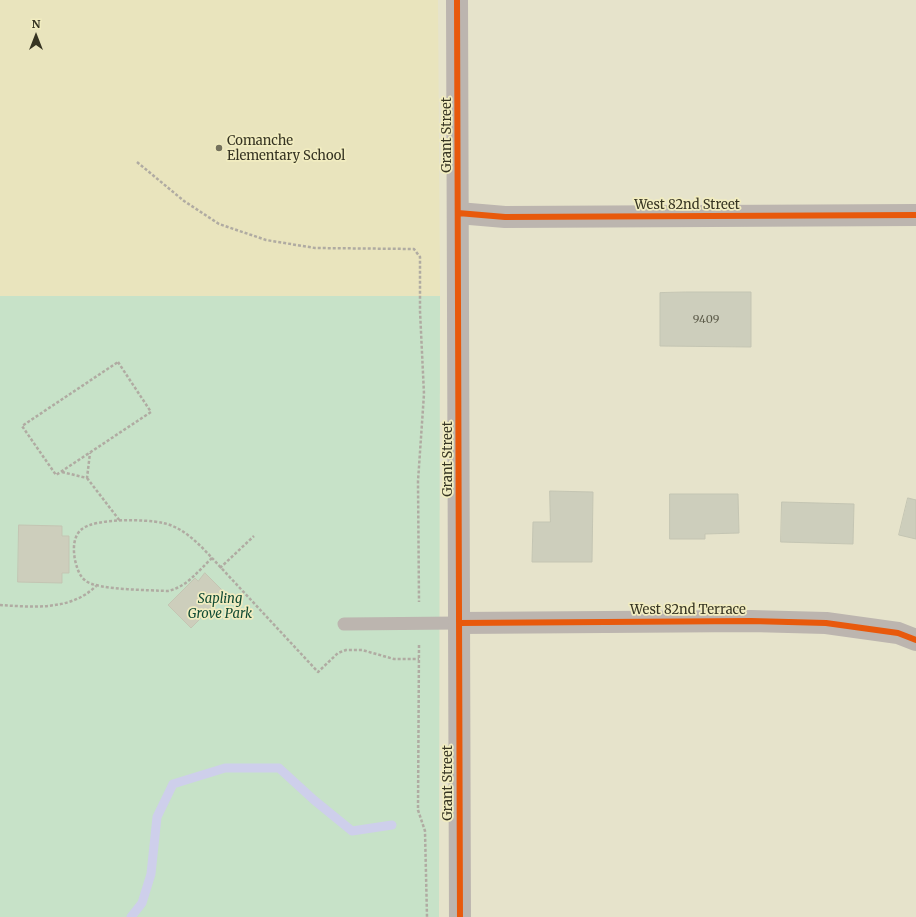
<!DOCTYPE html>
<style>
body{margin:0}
#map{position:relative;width:916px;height:917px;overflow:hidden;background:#e6e3cb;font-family:Merriweather,serif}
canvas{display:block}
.north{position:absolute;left:16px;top:16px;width:40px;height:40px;-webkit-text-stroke:3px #f1ecc0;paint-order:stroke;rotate:0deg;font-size:11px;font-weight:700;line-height:16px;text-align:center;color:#363422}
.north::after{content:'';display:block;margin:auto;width:14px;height:18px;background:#363422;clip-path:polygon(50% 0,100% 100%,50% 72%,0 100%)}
</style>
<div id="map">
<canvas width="916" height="917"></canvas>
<div class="north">N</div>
</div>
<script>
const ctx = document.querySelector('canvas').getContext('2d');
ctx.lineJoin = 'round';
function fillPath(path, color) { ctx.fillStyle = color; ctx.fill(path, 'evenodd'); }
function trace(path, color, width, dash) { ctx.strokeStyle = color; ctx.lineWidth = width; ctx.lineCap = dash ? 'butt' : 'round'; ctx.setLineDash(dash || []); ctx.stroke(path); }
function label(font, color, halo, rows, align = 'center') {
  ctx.font = font + ' Merriweather,serif'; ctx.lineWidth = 3.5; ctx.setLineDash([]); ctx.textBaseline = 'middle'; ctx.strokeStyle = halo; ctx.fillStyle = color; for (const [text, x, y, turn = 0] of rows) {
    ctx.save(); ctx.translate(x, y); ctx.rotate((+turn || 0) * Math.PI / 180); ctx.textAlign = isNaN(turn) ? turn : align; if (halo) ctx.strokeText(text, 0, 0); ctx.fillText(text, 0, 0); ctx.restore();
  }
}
const built = new Path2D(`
 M 0,0 L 438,0 L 440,296 L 0,296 Z`);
const green = new Path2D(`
 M 0,296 L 440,296 L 439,917 L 0,917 Z`);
const stream = new Path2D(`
 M 131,917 L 142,903 L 151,874 L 157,817 L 173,784 L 225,768 L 279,768 L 314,800 L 352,831 L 392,825`);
const building = new Path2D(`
 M 686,292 L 751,292 L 751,347 L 660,346 L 660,293 Z
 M 550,491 L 593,492 L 592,562 L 532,562 L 533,522 L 550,522 Z
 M 670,494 L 738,494 L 739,533 L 705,534 L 705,539 L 670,539 Z
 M 908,498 L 916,500 L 916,539 L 899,535 Z
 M 782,502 L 854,504 L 853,544 L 781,542 Z
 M 19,525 L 62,526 L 62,536 L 69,536 L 69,573 L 62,573 L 62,583 L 18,582 Z
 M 205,573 L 223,591 L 215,600 L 217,602 L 191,628 L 168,605 L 195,578 L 198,581 Z`);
const path = new Path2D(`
 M 137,162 L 184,201 L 219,224 L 266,240 L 315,248 L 414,249 L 420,257 L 420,311 L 424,394 L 418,481 L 419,602
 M 118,362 L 151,412 L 56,475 L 22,426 Z
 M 62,472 L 87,478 L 90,453
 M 87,478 L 120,521
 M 212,558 C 198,571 186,588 167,591 C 151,590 97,590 86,581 C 79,576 77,568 75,560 C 73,549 73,536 82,529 C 96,518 146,519 163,523 C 183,527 199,544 212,558 L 318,672 L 338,653 L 346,650 L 362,650 L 394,659 L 419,659
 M 220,568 L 254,536
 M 0,605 C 32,607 71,611 96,586
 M 419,645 L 418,810 L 425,831 L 427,917`);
const service = new Path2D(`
 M 344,624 L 459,623`);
const minor = new Path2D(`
 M 458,213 L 505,217 L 916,215
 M 459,623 L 751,621 L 826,623 L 898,633 L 916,640`);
const tertiary = new Path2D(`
 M 457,0 L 460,917`);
const cycleway = new Path2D(`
 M 457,0 L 460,917
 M 458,213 L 505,217 L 916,215
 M 459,623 L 751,621 L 826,623 L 898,633 L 916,640`);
const markers = [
 [219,148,4,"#74715d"]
];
const numberNames = [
 ["9409",706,320]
];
const streetNames = [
 ["Grant Street",447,135,-90],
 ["West 82nd Street",687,205],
 ["Grant Street",448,459,-90],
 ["West 82nd Terrace",688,610],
 ["Grant Street",448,783,-90]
];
const poiNames = [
 ["Comanche",227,141],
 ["Elementary School",227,156]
];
const parkNames = [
 ["Sapling",220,599],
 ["Grove Park",220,614]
];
fillPath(built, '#e9e4bd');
fillPath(green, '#c7e2c8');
trace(stream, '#cecfeb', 9);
fillPath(building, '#cdcebc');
trace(building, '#c4c5b3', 1);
trace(path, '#b0aba2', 2.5, [3, 2]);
trace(service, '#bcb5af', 13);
trace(minor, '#bcb5af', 22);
trace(tertiary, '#bcb5af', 22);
trace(cycleway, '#e8590c', 6);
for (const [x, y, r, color] of markers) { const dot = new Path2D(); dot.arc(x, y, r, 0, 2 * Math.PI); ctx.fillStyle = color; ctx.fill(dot); trace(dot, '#f1ecc0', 1.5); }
label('11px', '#5d5c4a', null, numberNames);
label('13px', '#363422', '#f1ecc0', streetNames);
label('13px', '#363422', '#f1ecc0', poiNames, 'left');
label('italic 13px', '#114b34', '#f1ecc0', parkNames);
</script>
